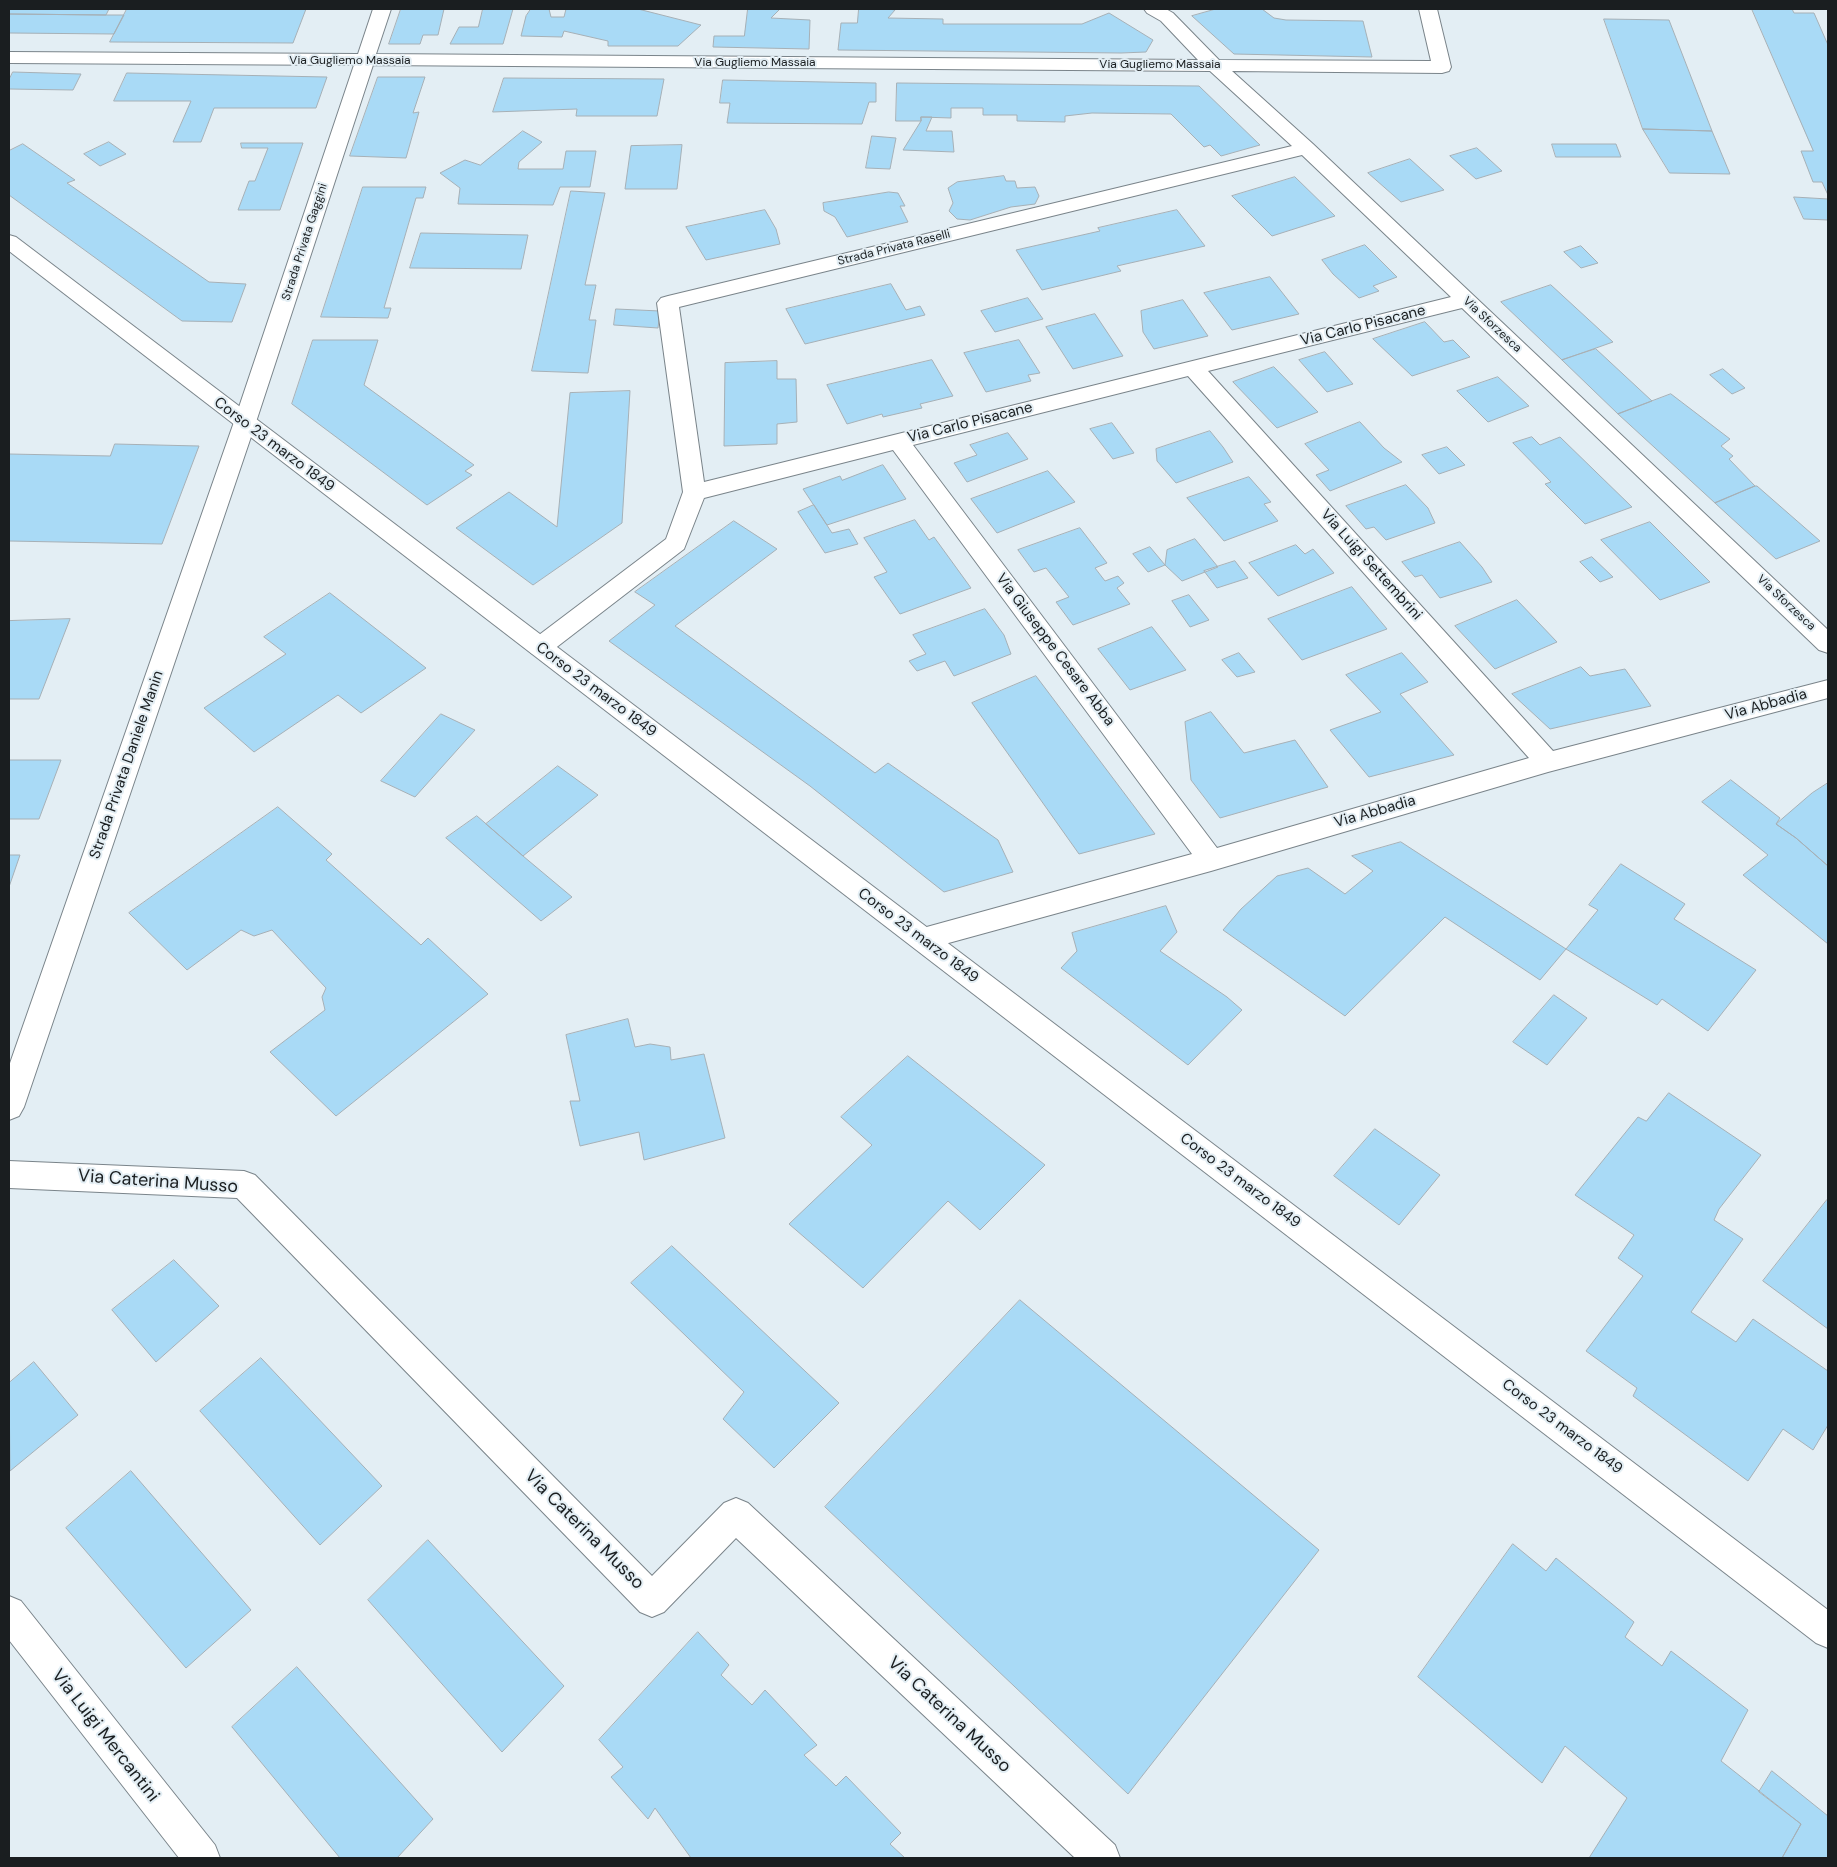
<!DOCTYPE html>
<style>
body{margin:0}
#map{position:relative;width:1837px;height:1867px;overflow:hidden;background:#e3eef4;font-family:"DM Sans",sans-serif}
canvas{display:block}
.frame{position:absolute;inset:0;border:10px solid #1a1e20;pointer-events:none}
</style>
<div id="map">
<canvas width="1837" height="1867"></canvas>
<div class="frame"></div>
</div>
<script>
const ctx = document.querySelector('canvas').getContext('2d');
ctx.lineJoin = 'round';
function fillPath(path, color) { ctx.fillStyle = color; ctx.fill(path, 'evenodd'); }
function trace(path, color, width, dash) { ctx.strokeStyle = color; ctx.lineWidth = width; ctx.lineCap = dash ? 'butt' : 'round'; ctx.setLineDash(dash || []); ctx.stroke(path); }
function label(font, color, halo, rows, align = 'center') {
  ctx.font = font + ' "DM Sans",sans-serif'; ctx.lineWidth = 4; ctx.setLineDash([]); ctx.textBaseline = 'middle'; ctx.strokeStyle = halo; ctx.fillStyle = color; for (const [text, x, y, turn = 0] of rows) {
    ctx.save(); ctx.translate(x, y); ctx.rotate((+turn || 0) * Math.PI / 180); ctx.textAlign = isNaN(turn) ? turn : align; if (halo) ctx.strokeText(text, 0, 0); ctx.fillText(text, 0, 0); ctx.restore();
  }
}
const building = new Path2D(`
 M 9,9 L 109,9 L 106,15 L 9,14 Z
 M 127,9 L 306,9 L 293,43 L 110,42 Z
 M 401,9 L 444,9 L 438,35 L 423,35 L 420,44 L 389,44 Z
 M 483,9 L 513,9 L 503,44 L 450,44 L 459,27 L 478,27 Z
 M 531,9 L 549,9 L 551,17 L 564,17 L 566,9 L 638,9 L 701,25 L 678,46 L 608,46 L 608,41 L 564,31 L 562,37 L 521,36 L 526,16 Z
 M 748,9 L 780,9 L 771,18 L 810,20 L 809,49 L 713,47 L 714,36 L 744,36 Z
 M 859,9 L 889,9 L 895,10 L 888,18 L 943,19 L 943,24 L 1082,24 L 1109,13 L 1153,40 L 1146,52 L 1121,53 L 838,50 L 841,23 L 857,23 Z
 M 1216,9 L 1262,9 L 1274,18 L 1286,20 L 1363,21 L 1372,57 L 1234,54 L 1192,16 Z
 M 1752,9 L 1792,9 L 1794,13 L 1814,13 L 1828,45 L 1828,195 L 1822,182 L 1813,182 L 1801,151 L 1813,151 Z
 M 9,14 L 106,15 L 124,15 L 114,34 L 9,33 Z
 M 1604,19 L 1669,20 L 1712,131 L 1643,129 Z
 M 13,72 L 81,74 L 73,90 L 9,89 L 9,80 Z
 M 127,73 L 327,77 L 316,108 L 214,108 L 201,142 L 173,142 L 191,101 L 114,101 Z
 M 378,77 L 425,77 L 413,113 L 419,112 L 406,158 L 350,156 Z
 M 504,78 L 664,79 L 657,116 L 576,116 L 577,109 L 493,112 Z
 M 723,80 L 876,83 L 876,102 L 869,102 L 862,124 L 727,123 L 730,103 L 720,103 Z
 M 897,83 L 1199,86 L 1260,145 L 1221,156 L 1210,145 L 1204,147 L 1171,114 L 1092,113 L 1065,116 L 1065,122 L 1017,121 L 1017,115 L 983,115 L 983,108 L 951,108 L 951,118 L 921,117 L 921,121 L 896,121 Z
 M 921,117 L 932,117 L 926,131 L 952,131 L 954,152 L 903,150 L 921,121 Z
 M 1643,129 L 1712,131 L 1730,174 L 1670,173 Z
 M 523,131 L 542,142 L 519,162 L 518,169 L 563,169 L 566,151 L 596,151 L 590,187 L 560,187 L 553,205 L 458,204 L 460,188 L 440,173 L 465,160 L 480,165 Z
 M 872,136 L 896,138 L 890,169 L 866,168 Z
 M 109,142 L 126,154 L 100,166 L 84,154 Z
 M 241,143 L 303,143 L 280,210 L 238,210 L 249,181 L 255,181 L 268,148 L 242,148 Z
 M 23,144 L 75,180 L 67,183 L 209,282 L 246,284 L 232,322 L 182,321 L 9,195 L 9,151 Z
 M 1552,144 L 1616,144 L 1621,157 L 1556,157 Z
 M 682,145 L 677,189 L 625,189 L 631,146 Z
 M 1477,148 L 1502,171 L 1476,179 L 1450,156 Z
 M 1410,159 L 1444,190 L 1401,202 L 1368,173 Z
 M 1004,176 L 1006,181 L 1015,181 L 1017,188 L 1035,187 L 1039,196 L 1035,204 L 1011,207 L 970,220 L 957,219 L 949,211 L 953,203 L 948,188 L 957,182 Z
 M 1295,177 L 1335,216 L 1272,236 L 1232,196 Z
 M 363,187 L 426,187 L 423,198 L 416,198 L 384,308 L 391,308 L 388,318 L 321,317 Z
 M 571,191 L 605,193 L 585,285 L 596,285 L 589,320 L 596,320 L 588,373 L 532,371 Z
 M 889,192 L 898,193 L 905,206 L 900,206 L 908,222 L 847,237 L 835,217 L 824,211 L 823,203 Z
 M 1794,197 L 1828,199 L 1828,220 L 1804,219 Z
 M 765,210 L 776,229 L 780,244 L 706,260 L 686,227 Z
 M 1177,210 L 1205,246 L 1117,266 L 1121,271 L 1042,290 L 1016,250 L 1100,231 L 1098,228 Z
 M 421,233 L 528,235 L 521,269 L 410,268 Z
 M 1365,245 L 1397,277 L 1373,286 L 1379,291 L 1359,298 L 1333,274 L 1322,260 Z
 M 1581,246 L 1598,263 L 1581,268 L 1564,252 Z
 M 1270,277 L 1299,314 L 1232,330 L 1204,293 Z
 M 891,284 L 906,310 L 920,306 L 925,315 L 805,344 L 786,309 Z
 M 1551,285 L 1613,342 L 1562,360 L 1501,302 Z
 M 1028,298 L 1043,319 L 995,332 L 981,311 Z
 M 1183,300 L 1208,336 L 1154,349 L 1143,332 L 1141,311 Z
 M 616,309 L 660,311 L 658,328 L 614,325 Z
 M 1095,314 L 1123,356 L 1073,369 L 1046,327 Z
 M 1425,322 L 1444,342 L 1453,340 L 1470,357 L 1412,376 L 1373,339 Z
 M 313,340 L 378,340 L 364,385 L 474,465 L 465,471 L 472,475 L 427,505 L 292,404 Z
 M 1019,340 L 1040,373 L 1028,375 L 1031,381 L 986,392 L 964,353 Z
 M 1596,349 L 1652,401 L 1618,414 L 1562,360 Z
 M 1325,352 L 1353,384 L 1327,392 L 1299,360 Z
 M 932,360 L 953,396 L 920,404 L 922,408 L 883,417 L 882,414 L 847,424 L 827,385 Z
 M 777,361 L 777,379 L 796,379 L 797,422 L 777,424 L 777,444 L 724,446 L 725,363 Z
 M 1274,367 L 1318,412 L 1277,428 L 1233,382 Z
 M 1723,369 L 1745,388 L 1732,394 L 1710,375 Z
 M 1498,377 L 1529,406 L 1488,422 L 1457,391 Z
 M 630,391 L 622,523 L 533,585 L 456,528 L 509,492 L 557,527 L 570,393 Z
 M 1671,394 L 1730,439 L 1721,446 L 1733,456 L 1729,459 L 1755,486 L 1715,503 L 1618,414 Z
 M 1360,422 L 1384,448 L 1402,462 L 1330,491 L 1316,475 L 1329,470 L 1305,444 Z
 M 1112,423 L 1134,453 L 1113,459 L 1090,429 Z
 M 1210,431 L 1223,447 L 1233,462 L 1176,483 L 1157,461 L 1156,449 Z
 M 1008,433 L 1028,459 L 967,482 L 954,463 L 977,455 L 970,445 Z
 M 1532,437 L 1540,445 L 1560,437 L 1632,507 L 1585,524 L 1545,484 L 1551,482 L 1513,443 Z
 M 115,444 L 199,446 L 162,544 L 9,541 L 9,454 L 110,456 Z
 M 1447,447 L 1465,465 L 1439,474 L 1422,455 Z
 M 883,465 L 906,499 L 827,525 L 803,489 L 840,476 L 842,480 Z
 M 1048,471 L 1075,502 L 997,533 L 971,499 Z
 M 1249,477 L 1271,502 L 1264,504 L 1278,521 L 1224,541 L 1187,498 Z
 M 1406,485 L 1428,508 L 1435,523 L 1386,540 L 1374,527 L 1366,529 L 1346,506 Z
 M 1755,486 L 1757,486 L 1820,541 L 1776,559 L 1715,503 Z
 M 814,505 L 832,533 L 849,529 L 858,544 L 825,553 L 798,512 Z
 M 915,520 L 929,540 L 934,537 L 971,588 L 900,614 L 874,577 L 887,572 L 864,538 Z
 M 734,521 L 777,549 L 675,626 L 875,773 L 888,763 L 998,840 L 1013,872 L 944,892 L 810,786 L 609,641 L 655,605 L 635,592 Z
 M 1650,522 L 1710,582 L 1660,600 L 1601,540 Z
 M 1080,528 L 1107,563 L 1095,568 L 1105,581 L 1118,576 L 1124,583 L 1117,588 L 1130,604 L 1073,625 L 1056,602 L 1069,597 L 1046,568 L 1034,572 L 1018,550 Z
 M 1195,539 L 1218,567 L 1182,581 L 1165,565 L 1167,550 Z
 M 1460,542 L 1482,567 L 1492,582 L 1440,598 L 1422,575 L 1415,577 L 1402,562 Z
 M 1296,545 L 1305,554 L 1313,549 L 1334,573 L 1278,596 L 1249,563 Z
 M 1150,547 L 1165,565 L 1148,572 L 1133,554 Z
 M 1592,557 L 1613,577 L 1600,582 L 1580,562 Z
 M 1235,561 L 1248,578 L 1217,588 L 1204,571 Z
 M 1352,587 L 1387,629 L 1302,660 L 1268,619 Z
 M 330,593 L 426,668 L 361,713 L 338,695 L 254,752 L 204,708 L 286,654 L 264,637 Z
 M 1189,595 L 1209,620 L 1190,627 L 1172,601 Z
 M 1517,600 L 1557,642 L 1495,669 L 1455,626 Z
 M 985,609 L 1004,635 L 1011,654 L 954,676 L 945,661 L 917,671 L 909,661 L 926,654 L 913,635 Z
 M 70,619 L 39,699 L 9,699 L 9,621 Z
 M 1152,627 L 1186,670 L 1130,690 L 1098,649 Z
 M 1239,653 L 1255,672 L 1237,677 L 1222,660 Z
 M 1402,653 L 1428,682 L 1400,694 L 1454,755 L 1369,777 L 1330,730 L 1381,712 L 1346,675 Z
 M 1581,667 L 1590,676 L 1625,669 L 1651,706 L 1550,729 L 1512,694 Z
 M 1036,676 L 1155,834 L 1079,854 L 972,703 Z
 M 1211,712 L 1244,753 L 1295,740 L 1328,787 L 1220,818 L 1191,780 L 1185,722 Z
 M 441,714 L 475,730 L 415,797 L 381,781 Z
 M 9,760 L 61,760 L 39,819 L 9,819 Z
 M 558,766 L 598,795 L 523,856 L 486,824 Z
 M 1731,780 L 1780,818 L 1776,824 L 1796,838 L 1828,866 L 1828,944 L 1743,875 L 1768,855 L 1702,802 Z
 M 1828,783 L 1828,866 L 1796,838 L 1776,824 L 1812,793 Z
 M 278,807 L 332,854 L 326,860 L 421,945 L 428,938 L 488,994 L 336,1116 L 270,1052 L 325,1010 L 322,997 L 326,988 L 272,930 L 254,936 L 241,930 L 187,970 L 129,913 Z
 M 477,816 L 523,856 L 572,897 L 541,921 L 446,838 Z
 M 1401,842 L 1566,949 L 1540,980 L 1445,917 L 1345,1016 L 1223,930 L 1241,909 L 1277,876 L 1308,868 L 1345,894 L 1373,871 L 1352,856 Z
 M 9,855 L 20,855 L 9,887 Z
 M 1621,864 L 1685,904 L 1674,919 L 1756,970 L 1708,1031 L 1662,999 L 1657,1005 L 1566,949 L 1598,910 L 1589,905 Z
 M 1166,906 L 1177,932 L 1160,951 L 1227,997 L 1242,1010 L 1188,1065 L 1061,968 L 1077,951 L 1072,933 Z
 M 1554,995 L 1587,1018 L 1547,1065 L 1513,1042 Z
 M 628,1019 L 635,1047 L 650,1044 L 670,1047 L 671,1060 L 704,1054 L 725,1138 L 644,1160 L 639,1132 L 580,1146 L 570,1101 L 580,1101 L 566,1035 Z
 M 908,1056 L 1045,1165 L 980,1230 L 948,1201 L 863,1288 L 789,1224 L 872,1145 L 841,1117 Z
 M 1669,1093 L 1761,1155 L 1719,1209 L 1714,1220 L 1743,1239 L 1691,1312 L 1736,1342 L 1753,1319 L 1828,1371 L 1828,1425 L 1813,1450 L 1783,1429 L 1748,1481 L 1633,1396 L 1637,1388 L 1586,1351 L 1643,1276 L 1618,1258 L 1634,1235 L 1575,1195 L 1638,1117 L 1646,1121 Z
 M 1375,1129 L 1440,1175 L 1399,1225 L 1334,1176 Z
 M 1827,1200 L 1828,1201 L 1828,1329 L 1763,1281 Z
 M 672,1246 L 839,1403 L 774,1468 L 723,1419 L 744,1392 L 631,1283 Z
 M 174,1260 L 219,1306 L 156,1362 L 112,1310 Z
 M 1020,1300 L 1319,1550 L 1128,1794 L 825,1507 Z
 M 261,1358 L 382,1486 L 320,1545 L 200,1411 Z
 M 34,1362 L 78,1415 L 10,1471 L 9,1383 Z
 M 131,1471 L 251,1610 L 186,1668 L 66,1528 Z
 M 428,1540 L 564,1686 L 502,1752 L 368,1600 Z
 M 1513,1544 L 1546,1571 L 1556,1558 L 1634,1622 L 1625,1637 L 1662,1666 L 1671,1651 L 1748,1710 L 1721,1761 L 1801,1824 L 1782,1858 L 1589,1858 L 1627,1798 L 1565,1746 L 1542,1783 L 1418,1677 Z
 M 698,1632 L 729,1665 L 721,1675 L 752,1705 L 765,1690 L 817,1745 L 804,1755 L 836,1786 L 846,1776 L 901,1833 L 890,1844 L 905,1858 L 691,1858 L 655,1808 L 648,1819 L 611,1777 L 623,1767 L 599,1740 Z
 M 297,1667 L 433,1819 L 397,1858 L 340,1858 L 232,1727 Z
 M 1772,1771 L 1828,1816 L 1828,1858 L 1782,1858 L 1801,1824 L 1759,1792 Z`);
const minor = new Path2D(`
 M 373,9 L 391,9 L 376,54 L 1198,60 L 1161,21 L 1147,13 L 1144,9 L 1166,9 L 1173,13 L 1219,60 L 1431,61 L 1419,9 L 1437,9 L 1451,67 L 1449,71 L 1442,73 L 1232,71 L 1313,144 L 1828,630 L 1828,653 L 1819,650 L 1462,308 L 1208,371 L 1553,751 L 1828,680 L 1828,698 L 1548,772 L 1211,871 L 923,950 L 913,947 L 909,939 L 913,931 L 923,928 L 1192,854 L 893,450 L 704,498 L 684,549 L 549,653 L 540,656 L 531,653 L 528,647 L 531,641 L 666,539 L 683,492 L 657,303 L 661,298 L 668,296 L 1292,146 L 1210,71 L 373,65 L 256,422 L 24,1107 L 19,1116 L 9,1120 L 9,1066 L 234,422 L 354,65 L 9,63 L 9,52 L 358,54 ZM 1302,155 L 1451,297 L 704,482 L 679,307 ZM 1188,376 L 1529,758 L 1217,848 L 913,445 Z
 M 9,1161 L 244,1171 L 255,1175 L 652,1576 L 724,1503 L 736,1498 L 748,1503 L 1115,1845 L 1120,1858 L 1075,1858 L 736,1538 L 664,1612 L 652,1617 L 640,1612 L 237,1198 L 9,1188 Z
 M 9,1596 L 21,1601 L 215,1845 L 220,1858 L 179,1858 L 9,1640 Z`);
const secondary = new Path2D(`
 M 9,235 L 16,237 L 1828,1610 L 1828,1648 L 1816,1643 L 9,251 Z`);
const farStreetnames = [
 ["Via Gugliemo Massaia",350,61],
 ["Via Gugliemo Massaia",755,63],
 ["Via Gugliemo Massaia",1160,65],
 ["Strada Privata Gaggini",305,242,-72],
 ["Strada Privata Raselli",894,248,-14],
 ["Via Sforzesca",1492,325,43],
 ["Via Sforzesca",1786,603,43]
];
const streetNames = [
 ["Via Carlo Pisacane",1363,326,-14],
 ["Via Carlo Pisacane",970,423,-14],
 ["Corso 23 marzo 1849",274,445,37],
 ["Via Luigi Settembrini",1371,565,48],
 ["Via Giuseppe Cesare Abba",1055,650,53],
 ["Corso 23 marzo 1849",596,690,37],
 ["Via Abbadia",1766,705,-15],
 ["Strada Privata Daniele Manin",127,765,-71],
 ["Via Abbadia",1375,812,-16],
 ["Corso 23 marzo 1849",918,936,37],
 ["Corso 23 marzo 1849",1240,1181,37],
 ["Corso 23 marzo 1849",1562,1427,37]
];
const nearStreetnames = [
 ["Via Caterina Musso",158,1182,4],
 ["Via Caterina Musso",584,1530,45],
 ["Via Caterina Musso",949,1715,43],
 ["Via Luigi Mercantini",105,1736,52]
];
fillPath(building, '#a9daf6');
trace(building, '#a6b0b6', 1);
trace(minor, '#7a848a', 2);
trace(secondary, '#7a848a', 2);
fillPath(minor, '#fff');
fillPath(secondary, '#fff');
label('12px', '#1a1e20', '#e3eef4', farStreetnames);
label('15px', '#1a1e20', '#e3eef4', streetNames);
label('18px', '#1a1e20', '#e3eef4', nearStreetnames);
</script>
